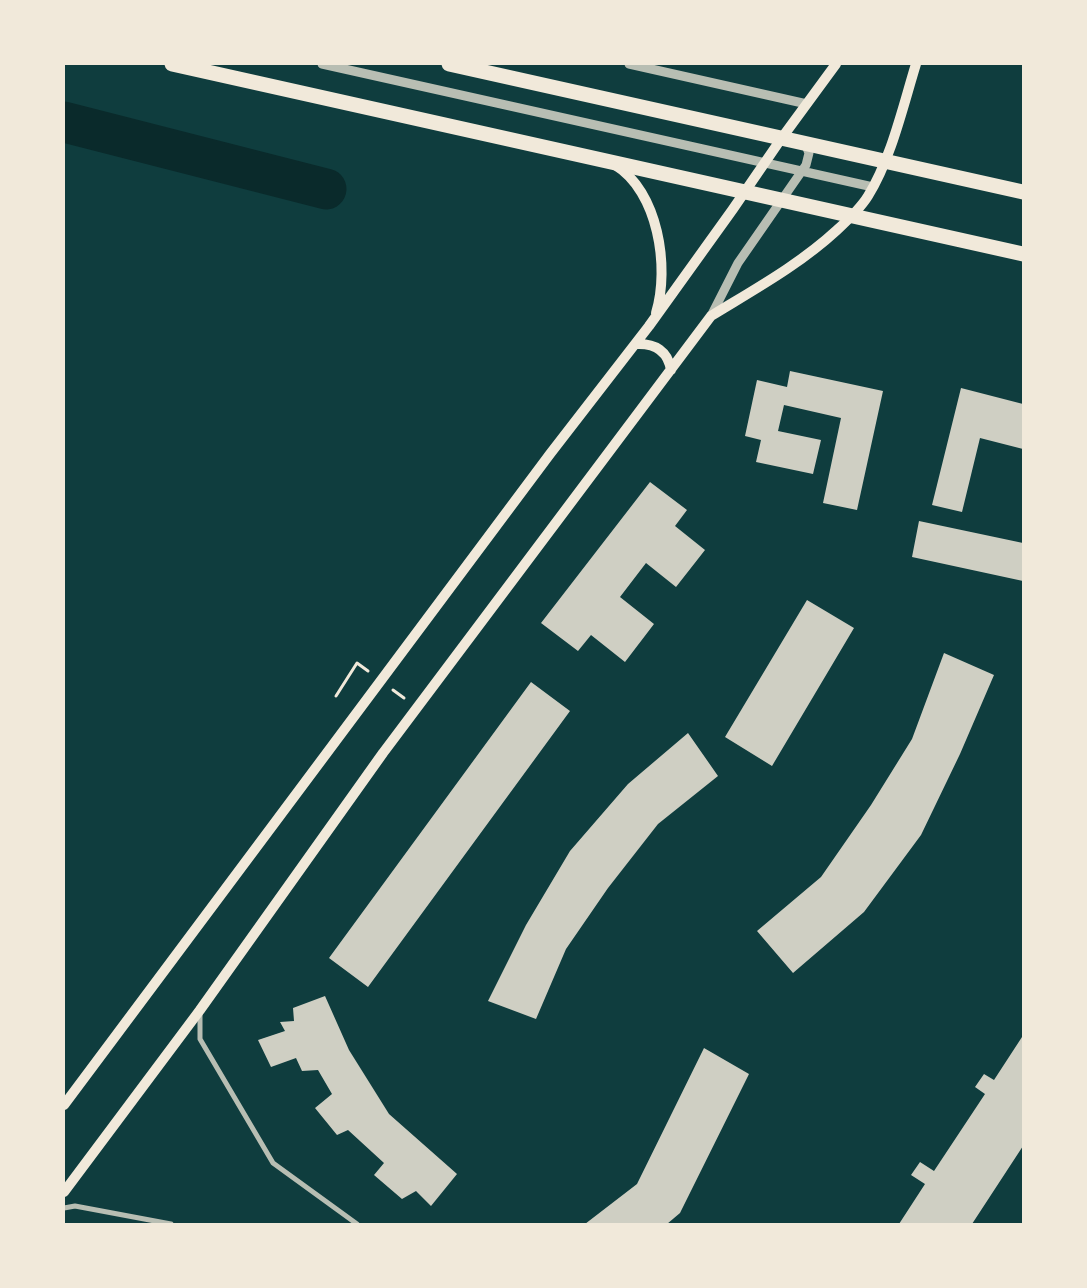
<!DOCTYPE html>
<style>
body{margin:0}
#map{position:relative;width:1087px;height:1288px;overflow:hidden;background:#0f3d3e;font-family:Georgia,serif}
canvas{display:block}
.frame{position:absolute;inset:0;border:65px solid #f1e9da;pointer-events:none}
</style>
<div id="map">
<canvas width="1087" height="1288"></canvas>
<div class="frame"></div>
</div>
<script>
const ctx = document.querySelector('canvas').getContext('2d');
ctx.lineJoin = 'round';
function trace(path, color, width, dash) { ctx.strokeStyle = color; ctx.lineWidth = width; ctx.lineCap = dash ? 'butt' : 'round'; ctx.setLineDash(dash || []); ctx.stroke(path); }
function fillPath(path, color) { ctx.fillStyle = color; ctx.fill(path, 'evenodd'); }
const river = new Path2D(`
 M 64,122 L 326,189`);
const building = new Path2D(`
 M 790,371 L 883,391 L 857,510 L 823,503 L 841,418 L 784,405 L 778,431 L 821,440 L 813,474 L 756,462 L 761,440 L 745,436 L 757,380 L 787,387 Z
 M 961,388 L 1023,404 L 1023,449 L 980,438 L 962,512 L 932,505 Z
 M 650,482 L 687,510 L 675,526 L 705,550 L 676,587 L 646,563 L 620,597 L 654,624 L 625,662 L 591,635 L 578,651 L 541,623 Z
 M 919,521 L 1023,543 L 1023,581 L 912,557 Z
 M 807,600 L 854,628 L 772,766 L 725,737 Z
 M 944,653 L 994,675 L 960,754 L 921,835 L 864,912 L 793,973 L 757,931 L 821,877 L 871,805 L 912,739 Z
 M 531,682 L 570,711 L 368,987 L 329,958 Z
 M 688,733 L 718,776 L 658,824 L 608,888 L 566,949 L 536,1019 L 488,1001 L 526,925 L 570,851 L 628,784 Z
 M 325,996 L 349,1050 L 389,1114 L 457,1174 L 431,1206 L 416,1191 L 402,1199 L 374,1175 L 384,1163 L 348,1130 L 337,1135 L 315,1108 L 332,1094 L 318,1070 L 302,1071 L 296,1058 L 271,1067 L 258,1040 L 285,1031 L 280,1022 L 294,1021 L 293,1008 Z
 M 1022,1037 L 1023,1146 L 972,1224 L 899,1224 L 925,1184 L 911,1175 L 920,1162 L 934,1171 L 985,1094 L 975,1087 L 984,1074 L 994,1080 Z
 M 704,1048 L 749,1074 L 680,1213 L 667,1224 L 585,1224 L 637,1184 Z`);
const path = new Path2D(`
 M 393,690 L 404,698
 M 336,696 L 357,663 L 368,671`);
const minor = new Path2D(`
 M 200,1012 L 200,1039 L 273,1163 L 357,1224
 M 64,1208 L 75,1206 L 171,1224`);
const tertiary = new Path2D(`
 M 322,64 L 873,187
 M 629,64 L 807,104
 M 711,316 L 738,263 L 806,165 L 809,153 L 805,143`);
const secondary = new Path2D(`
 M 615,165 C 658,191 670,267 656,313
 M 636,344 C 655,343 668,351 671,370
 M 64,1105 L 550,454 L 649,326 L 733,209 L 781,139 L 836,64
 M 64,1192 L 200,1010 L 383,753 L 711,316 C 755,289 799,265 837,230 C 848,220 860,209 868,196 C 891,159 903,106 916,64`);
const motorway = new Path2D(`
 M 172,64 L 1023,254
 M 449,64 L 1023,192`);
trace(river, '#0a2a2b', 41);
fillPath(building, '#cfcfc3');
trace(path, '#f1e9da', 3);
trace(minor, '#b8beb3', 5);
trace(tertiary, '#b8beb3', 9);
trace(secondary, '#f1e9da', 10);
trace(motorway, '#f1e9da', 15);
</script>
